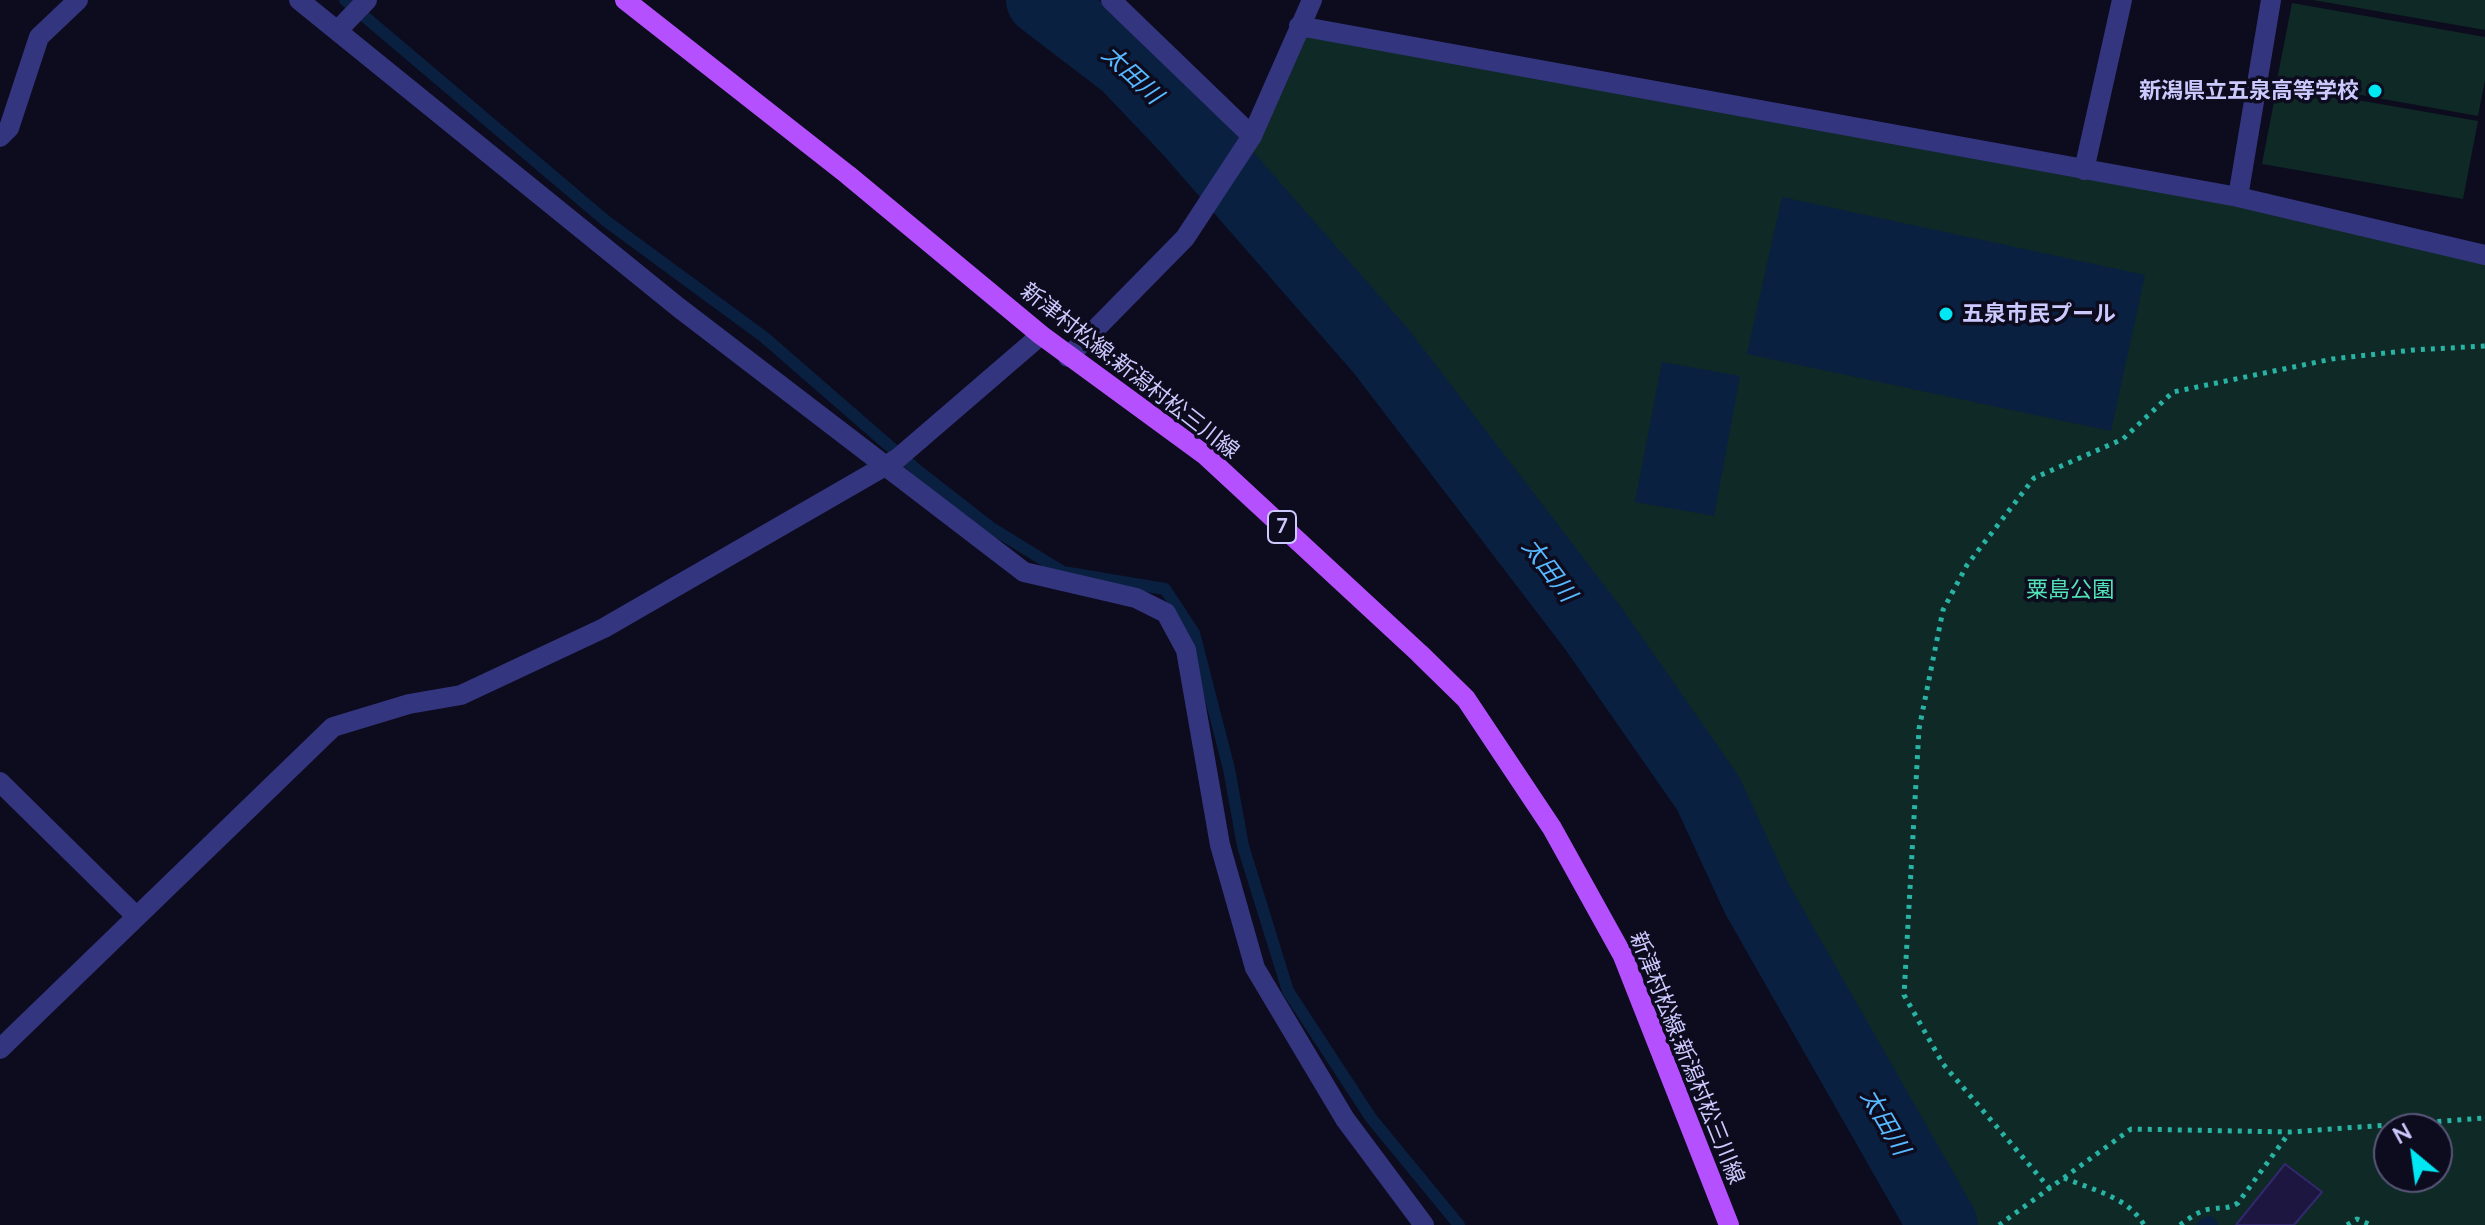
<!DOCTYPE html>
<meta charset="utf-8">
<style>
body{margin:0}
#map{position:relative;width:2485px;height:1225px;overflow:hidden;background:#0d0b1e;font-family:Lato,sans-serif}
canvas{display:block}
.north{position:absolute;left:2373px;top:1113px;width:80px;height:80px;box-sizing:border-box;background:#0d0b1e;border:2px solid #595778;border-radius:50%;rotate:331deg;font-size:22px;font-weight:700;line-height:32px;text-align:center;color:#ccc9ff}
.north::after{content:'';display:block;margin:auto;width:28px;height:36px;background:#00e7f4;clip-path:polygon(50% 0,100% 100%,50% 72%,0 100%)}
</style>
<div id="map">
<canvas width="2485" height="1225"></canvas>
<div class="north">N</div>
</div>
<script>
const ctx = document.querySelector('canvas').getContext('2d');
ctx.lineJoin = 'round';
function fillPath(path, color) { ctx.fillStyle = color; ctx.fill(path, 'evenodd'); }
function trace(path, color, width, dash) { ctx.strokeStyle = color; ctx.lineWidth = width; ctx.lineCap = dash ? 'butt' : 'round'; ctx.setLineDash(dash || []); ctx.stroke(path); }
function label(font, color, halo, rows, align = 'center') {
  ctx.font = font + ' Lato,"Noto Sans JP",sans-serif'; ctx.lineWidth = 7; ctx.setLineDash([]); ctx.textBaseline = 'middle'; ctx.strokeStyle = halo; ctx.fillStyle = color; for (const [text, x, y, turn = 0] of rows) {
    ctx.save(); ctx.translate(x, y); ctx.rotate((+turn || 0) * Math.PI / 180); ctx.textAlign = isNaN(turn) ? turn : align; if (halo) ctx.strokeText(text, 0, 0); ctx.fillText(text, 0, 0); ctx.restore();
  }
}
const green = new Path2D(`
 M 2313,0 L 2485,0 L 2485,30 Z
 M 2292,3 L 2485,37 L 2485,80 L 2478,116 L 2277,80 Z
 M 1299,26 L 1584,77 L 2485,255 L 2485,1225 L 1943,1225 L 1757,899 L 1708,793 L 1593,627 L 1381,351 L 1291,249 L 1231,167 ZM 2389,1129 L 2437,1129 L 2437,1177 L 2389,1177 Z
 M 2277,86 L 2478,121 L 2463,199 L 2262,164 Z`);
const water = new Path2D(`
 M 1782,197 L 2145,275 L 2111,431 L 1747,354 Z
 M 1662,362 L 1740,376 L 1714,516 L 1635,502 Z`);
const stream = new Path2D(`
 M 345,0 L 606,221 L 764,337 L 917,470 L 990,527 L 1063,572 L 1165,589 L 1194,633 L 1229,769 L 1243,846 L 1288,991 L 1371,1118 L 1459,1225
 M 2203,1225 L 2209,1222 L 2212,1225`);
const river = new Path2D(`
 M 1041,0 L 1126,65 L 1187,129 L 1381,351 L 1593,628 L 1708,793 L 1757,899 L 1943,1225`);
const building = new Path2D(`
 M 2285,1164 L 2322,1192 L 2294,1225 L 2236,1225 Z`);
const path = new Path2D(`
 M 2064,1178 C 2093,1190 2128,1197 2144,1225
 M 2050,1189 L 1943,1064 L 1904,995 L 1919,729 L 1943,610 L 1967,565 L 2034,478 L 2123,439 L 2173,392 L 2332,359 L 2413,350 L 2485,346
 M 1999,1225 L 2131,1129 L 2290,1132 L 2485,1118
 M 2180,1225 C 2190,1218 2199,1210 2211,1209 C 2223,1207 2228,1209 2238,1203 L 2289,1133
 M 2347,1225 L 2357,1219 L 2371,1225`);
const minor = new Path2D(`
 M 299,0 L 678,307 L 1024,572 L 1136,598 L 1166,613 L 1186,650 L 1220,845 L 1255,968 L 1345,1119 L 1424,1225
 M 1111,0 L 1252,136
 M 1299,26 L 2238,197 L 2485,255
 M 338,30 L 367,0
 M 0,137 L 9,128 L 39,37 L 78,0
 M 2084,170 L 2122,0
 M 2238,197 L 2271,0
 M 1068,357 L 1185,238 L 1252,136 L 1312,0
 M 0,782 L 136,916
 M 0,1049 L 333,727 L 409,704 L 461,695 L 604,628 L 897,459 L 1041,335`);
const major = new Path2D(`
 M 625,0 L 848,175 L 1041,335 L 1205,455 L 1419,653 L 1466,699 L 1552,828 L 1623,956 L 1729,1225`);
const markers = [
 [2375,91,8,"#00e7f4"],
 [1946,314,8,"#00e7f4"]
];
const shields = [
 [1282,527,28]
];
const shieldNames = [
 ["7",1282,527]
];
const poiNames = [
 ["新潟県立五泉高等学校",2359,91],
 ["五泉市民プール",1962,314,"left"]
];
const streetNames = [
 ["新津村松線;新潟村松三川線",1130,371,38],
 ["新津村松線;新潟村松三川線",1687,1058,68]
];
const parkNames = [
 ["粟島公園",2070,590]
];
const waterNames = [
 ["太田川",1132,75,43],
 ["太田川",1549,570,53],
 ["太田川",1885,1122,60]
];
fillPath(green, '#0e2926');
fillPath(water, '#092040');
trace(stream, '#092040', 12);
trace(river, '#092040', 70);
fillPath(building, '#1d1640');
trace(building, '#32286d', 2);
trace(path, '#28b3a4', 5, [4, 6]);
trace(minor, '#34357f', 20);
trace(major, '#b550ff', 20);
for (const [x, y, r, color] of markers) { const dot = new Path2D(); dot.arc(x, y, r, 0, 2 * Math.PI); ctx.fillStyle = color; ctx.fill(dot); trace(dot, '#0d0b1e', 3); }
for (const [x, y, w] of shields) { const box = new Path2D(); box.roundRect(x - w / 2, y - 16, w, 32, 6); ctx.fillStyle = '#0d0b1e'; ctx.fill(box); trace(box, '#ccc9ff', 2); }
label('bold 20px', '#ccc9ff', null, shieldNames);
label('bold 22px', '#ccc9ff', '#0d0b1e', poiNames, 'right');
label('22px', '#ccc9ff', '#0d0b1e', streetNames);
label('22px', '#51e3b7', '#0d0b1e', parkNames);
label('italic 24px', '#57b9ff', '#0d0b1e', waterNames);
</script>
